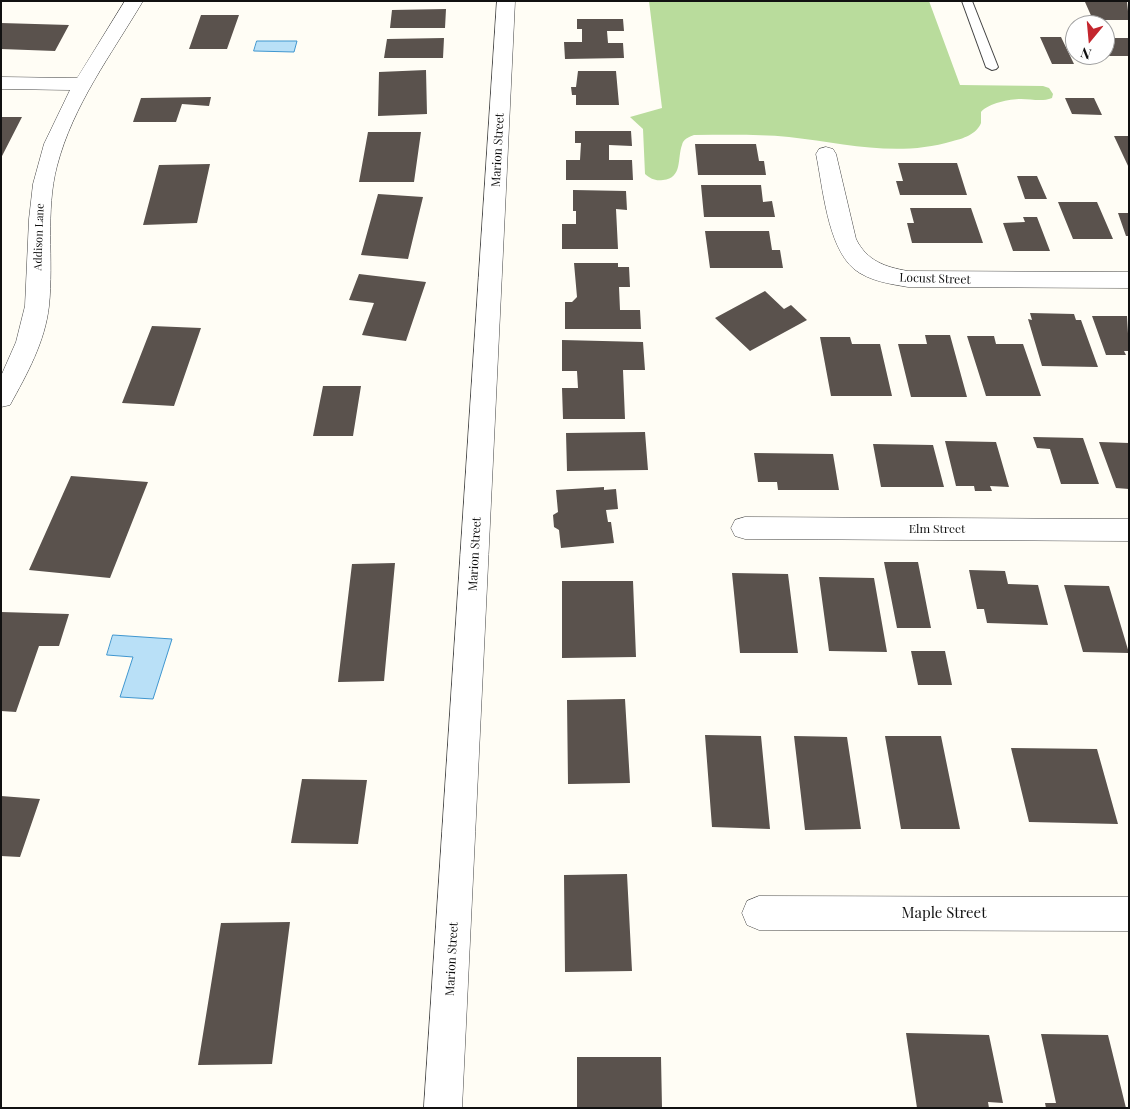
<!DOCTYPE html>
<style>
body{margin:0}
#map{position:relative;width:1130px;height:1109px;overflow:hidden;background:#fffdf5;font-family:"Playfair Display",serif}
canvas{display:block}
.frame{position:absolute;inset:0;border:2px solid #111;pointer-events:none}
.north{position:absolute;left:1065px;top:15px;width:50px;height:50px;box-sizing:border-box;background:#fff;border:1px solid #a0a0a0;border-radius:50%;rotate:197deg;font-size:14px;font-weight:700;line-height:20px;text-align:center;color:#111}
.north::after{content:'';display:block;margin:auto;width:18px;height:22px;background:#c4262e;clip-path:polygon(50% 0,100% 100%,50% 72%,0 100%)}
</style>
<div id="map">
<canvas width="1130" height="1109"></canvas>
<div class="frame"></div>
<div class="north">N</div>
</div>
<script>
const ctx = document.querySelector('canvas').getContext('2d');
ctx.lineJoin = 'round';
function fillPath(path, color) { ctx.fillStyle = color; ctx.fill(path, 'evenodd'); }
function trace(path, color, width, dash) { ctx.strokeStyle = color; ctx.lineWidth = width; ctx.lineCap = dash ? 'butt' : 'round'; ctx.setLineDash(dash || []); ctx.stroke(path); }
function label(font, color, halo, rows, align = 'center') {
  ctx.font = font + ' "Playfair Display",serif'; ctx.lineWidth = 5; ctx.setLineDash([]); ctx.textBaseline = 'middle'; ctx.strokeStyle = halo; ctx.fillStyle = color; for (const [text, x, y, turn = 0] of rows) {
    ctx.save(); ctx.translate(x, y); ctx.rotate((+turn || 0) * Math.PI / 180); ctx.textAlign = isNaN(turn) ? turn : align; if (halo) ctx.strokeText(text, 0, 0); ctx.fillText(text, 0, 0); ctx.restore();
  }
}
const forest = new Path2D(`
 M 649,1 L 929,1 L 960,85 L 1043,86 L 1049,88 L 1053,94 L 1052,98 C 1042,102 1032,99 1021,99 C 1009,99 989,103 981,112 C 981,115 981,120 981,123 C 977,134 962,139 953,141 C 896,158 845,143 789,137 C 758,134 725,135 694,135 C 689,137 683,139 682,145 C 677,158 683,178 663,180 C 655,181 651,179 645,174 L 643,129 L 630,117 L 662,108 Z`);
const water = new Path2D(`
 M 257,41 L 297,41 L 294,52 L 254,51 Z
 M 113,635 L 172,639 L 153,699 L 120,697 L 133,657 L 107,655 Z`);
const building = new Path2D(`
 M 1085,2 L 1127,2 L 1129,20 L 1093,20 Z
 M 446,9 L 445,28 L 390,28 L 392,10 Z
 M 201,15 L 239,15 L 227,49 L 189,49 Z
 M 577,19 L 623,19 L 624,31 L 607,31 L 608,43 L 623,43 L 624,58 L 565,59 L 564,42 L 582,42 L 582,29 L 577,29 Z
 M 1,23 L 69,25 L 55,51 L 1,49 Z
 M 1040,37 L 1061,37 L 1074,64 L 1052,64 Z
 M 444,38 L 443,58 L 384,58 L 387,39 Z
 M 1105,38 L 1129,38 L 1129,56 L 1105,56 Z
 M 426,70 L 427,114 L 378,116 L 379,72 Z
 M 578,71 L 616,71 L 619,105 L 576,105 L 576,95 L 572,95 L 571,87 L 576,87 Z
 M 211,97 L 209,106 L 182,104 L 176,122 L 133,122 L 141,98 Z
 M 1065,98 L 1094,98 L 1102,115 L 1072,114 Z
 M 1,117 L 22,117 L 1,158 Z
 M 575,131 L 631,131 L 632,146 L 609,145 L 609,160 L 632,160 L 633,180 L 566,180 L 566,160 L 580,160 L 581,143 L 575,143 Z
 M 368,132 L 421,132 L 414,182 L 359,182 Z
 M 1114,136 L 1129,136 L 1129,168 Z
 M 695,144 L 756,144 L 759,161 L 764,161 L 766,175 L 698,175 Z
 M 898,163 L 957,163 L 967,195 L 900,195 L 896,181 L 903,181 Z
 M 210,164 L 197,223 L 143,225 L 159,165 Z
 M 1017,176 L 1037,176 L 1047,199 L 1025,199 Z
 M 701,185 L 761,185 L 763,202 L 772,201 L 775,217 L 704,217 Z
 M 573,190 L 626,191 L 627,210 L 616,209 L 618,249 L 562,249 L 562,224 L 576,224 L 576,211 L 573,211 Z
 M 378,194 L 423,197 L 408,259 L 361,255 Z
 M 1058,202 L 1097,202 L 1113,239 L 1073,239 Z
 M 910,208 L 971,208 L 983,243 L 912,243 L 907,223 L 914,223 Z
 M 1118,213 L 1129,213 L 1129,236 L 1126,236 Z
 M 1023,217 L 1037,217 L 1050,251 L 1013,251 L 1003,223 L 1025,222 Z
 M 705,231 L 769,231 L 772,250 L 780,250 L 783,268 L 710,268 Z
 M 574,263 L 618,263 L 618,267 L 629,267 L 630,287 L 619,287 L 620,310 L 640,310 L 641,329 L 565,329 L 565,302 L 572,302 L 577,297 Z
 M 359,274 L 426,282 L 406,341 L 362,335 L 374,303 L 349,300 Z
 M 765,291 L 784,309 L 791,305 L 807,320 L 750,351 L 715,318 Z
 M 1030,313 L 1074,314 L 1076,320 L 1081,320 L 1098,367 L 1042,366 L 1028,319 L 1032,320 Z
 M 1092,316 L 1127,316 L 1129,351 L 1124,351 L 1126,355 L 1106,355 Z
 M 152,326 L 201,328 L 174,406 L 122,403 Z
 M 925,335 L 950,335 L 967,397 L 911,397 L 898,344 L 927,344 Z
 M 967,336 L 994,336 L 996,344 L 1023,344 L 1041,396 L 986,396 Z
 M 820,337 L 850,337 L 852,344 L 880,344 L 892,396 L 831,396 Z
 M 562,340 L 643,342 L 645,370 L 623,370 L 625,419 L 563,419 L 562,388 L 578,388 L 577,371 L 562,371 Z
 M 323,386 L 361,386 L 353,436 L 313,436 Z
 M 645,432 L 648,470 L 567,471 L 566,433 Z
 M 1033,437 L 1083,438 L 1099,484 L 1061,484 L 1050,449 L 1037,448 Z
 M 945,441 L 996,442 L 1009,487 L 990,486 L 992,491 L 975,491 L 974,486 L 956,486 Z
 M 1099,442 L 1129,443 L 1129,489 L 1116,488 Z
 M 873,444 L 933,445 L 944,487 L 881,487 Z
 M 754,453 L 833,454 L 839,490 L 778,490 L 777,482 L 758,482 Z
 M 71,476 L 148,482 L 110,578 L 29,570 Z
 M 604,487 L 604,490 L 616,489 L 618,509 L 606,510 L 608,522 L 611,522 L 614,543 L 561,548 L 559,530 L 554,527 L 553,515 L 558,512 L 556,490 Z
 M 884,562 L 918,562 L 931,628 L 897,628 Z
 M 395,563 L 384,681 L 338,682 L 352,564 Z
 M 969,570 L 1005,571 L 1008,584 L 1038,585 L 1048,625 L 987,623 L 984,609 L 977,609 Z
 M 732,573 L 788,574 L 798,653 L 740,653 Z
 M 819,577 L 874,578 L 887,652 L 829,651 Z
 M 562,581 L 633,581 L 636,657 L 562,658 Z
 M 1064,585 L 1109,586 L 1129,653 L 1083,652 Z
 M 1,612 L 69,614 L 59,646 L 39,646 L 16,712 L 1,711 Z
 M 911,651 L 945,651 L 952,685 L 918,685 Z
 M 625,699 L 630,783 L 568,784 L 567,700 Z
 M 705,735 L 761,736 L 770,829 L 712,827 Z
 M 794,736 L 847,737 L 861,829 L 805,830 Z
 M 885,736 L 941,736 L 960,829 L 901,829 Z
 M 1011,748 L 1097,749 L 1118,824 L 1029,822 Z
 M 302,779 L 367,780 L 358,844 L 291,843 Z
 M 1,796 L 40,799 L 20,857 L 1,856 Z
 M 627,874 L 632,971 L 565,972 L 564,875 Z
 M 290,922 L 272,1064 L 198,1065 L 221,923 Z
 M 906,1033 L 989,1035 L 1003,1103 L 988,1102 L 989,1108 L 917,1108 Z
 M 1041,1034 L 1108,1035 L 1126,1108 L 1046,1108 L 1045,1103 L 1056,1103 Z
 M 577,1057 L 661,1057 L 662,1108 L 577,1108 Z`);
const service = new Path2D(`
 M 962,1 L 972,1 L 998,67 L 996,69 L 992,70 L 986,67 Z`);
const minor = new Path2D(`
 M 125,1 L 143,1 C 111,55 73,105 57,166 C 45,212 54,259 49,306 C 45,342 27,374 10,405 L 1,407 L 1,376 L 16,342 L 25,306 L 29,219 L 33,184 L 44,144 L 70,90 L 1,89 L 1,77 L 77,78 Z
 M 497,1 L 515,1 L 462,1108 L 424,1108 Z
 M 826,147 L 833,149 L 836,154 L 856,239 C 867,261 885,267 908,271 L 1129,272 L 1129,288 L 908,287 C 890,284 869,281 854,269 C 827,246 823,187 816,154 L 819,149 Z
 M 745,517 L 1129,519 L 1129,541 L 745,539 L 735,536 L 731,528 L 735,520 Z
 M 759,896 L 1129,897 L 1129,931 L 759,930 L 747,925 L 742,913 L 747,901 Z`);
const farStreetnames = [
 ["Addison Lane",39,237,-88]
];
const streetNames = [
 ["Marion Street",498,150,-87],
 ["Locust Street",935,279,2],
 ["Elm Street",937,529],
 ["Marion Street",475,554,-87],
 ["Marion Street",452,959,-87]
];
const nearStreetnames = [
 ["Maple Street",944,913]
];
fillPath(forest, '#b9dc9c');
fillPath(water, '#b9e0f7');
trace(water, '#3f96cf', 1);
fillPath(building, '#5a524d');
trace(service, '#444', 2);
trace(minor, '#444', 1);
fillPath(service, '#fff');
fillPath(minor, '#fff');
label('11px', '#111', '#fff', farStreetnames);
label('12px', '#111', '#fff', streetNames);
label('15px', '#111', '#fff', nearStreetnames);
</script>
